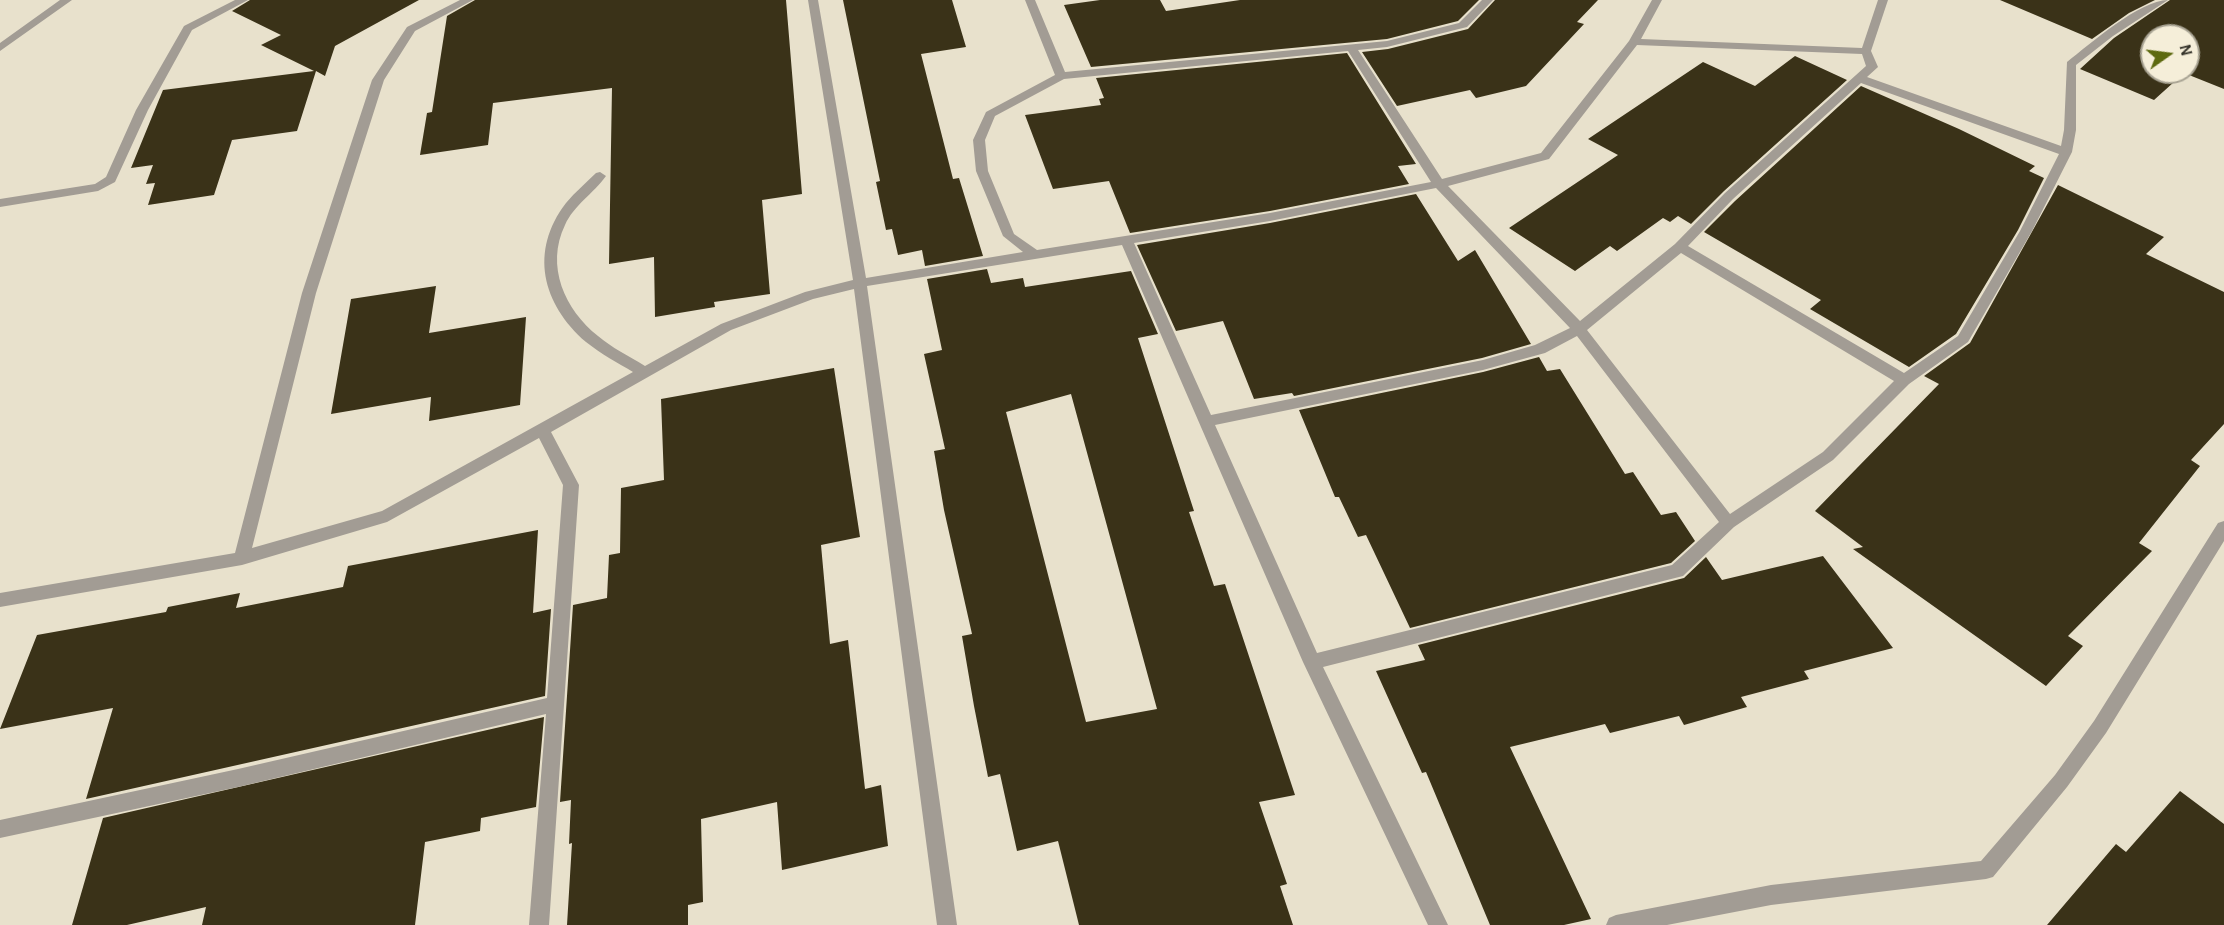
<!DOCTYPE html>
<style>
body{margin:0}
#map{position:relative;width:2224px;height:925px;overflow:hidden;background:#e8e1cc;font-family:"Alegreya Sans",sans-serif}
canvas{display:block}
.north{position:absolute;left:2140px;top:24px;width:60px;height:60px;box-sizing:border-box;background:#f5eed9;border:2px solid #a9a494;border-radius:50%;rotate:76deg;font-size:16px;font-weight:700;line-height:24px;text-align:center;color:#37352c}
.north::after{content:'';display:block;margin:auto;width:21px;height:27px;background:#5d6910;clip-path:polygon(50% 0,100% 100%,50% 72%,0 100%)}
</style>
<div id="map">
<canvas width="2224" height="925"></canvas>
<div class="north">N</div>
</div>
<script>
const ctx = document.querySelector('canvas').getContext('2d');
ctx.lineJoin = 'round';
function fillPath(path, color) { ctx.fillStyle = color; ctx.fill(path, 'evenodd'); }
const building = new Path2D(`
 M 250,0 L 419,0 L 335,46 L 325,76 L 316,71 L 297,131 L 232,140 L 214,195 L 148,205 L 155,183 L 146,184 L 153,165 L 131,168 L 163,90 L 314,71 L 261,45 L 281,35 L 232,11 Z
 M 475,0 L 786,0 L 802,194 L 762,200 L 770,294 L 714,302 L 715,307 L 655,317 L 654,257 L 609,264 L 612,88 L 493,103 L 488,145 L 420,155 L 427,113 L 432,112 L 447,16 Z
 M 843,0 L 952,0 L 966,47 L 921,54 L 953,179 L 959,178 L 983,256 L 925,266 L 922,250 L 898,255 L 892,229 L 886,230 L 876,182 L 880,181 Z
 M 1100,0 L 1160,0 L 1166,11 L 1240,0 L 1479,0 L 1458,21 L 1387,39 L 1091,67 L 1064,5 Z
 M 1495,0 L 1598,0 L 1577,22 L 1584,24 L 1526,86 L 1476,98 L 1470,90 L 1397,106 L 1362,52 L 1388,49 L 1468,29 Z
 M 2000,0 L 2155,0 L 2129,13 L 2092,39 Z
 M 2170,0 L 2224,0 L 2224,89 L 2184,73 L 2154,100 L 2080,69 L 2114,38 ZM 2152,36 L 2188,36 L 2188,72 L 2152,72 Z
 M 1347,53 L 1416,164 L 1398,166 L 1409,184 L 1270,211 L 1130,233 L 1109,181 L 1053,189 L 1025,115 L 1101,105 L 1099,99 L 1104,98 L 1096,78 Z
 M 1795,56 L 1847,80 L 1724,191 L 1691,224 L 1678,216 L 1670,222 L 1663,218 L 1617,251 L 1610,246 L 1575,271 L 1509,228 L 1618,155 L 1588,139 L 1703,62 L 1755,86 Z
 M 1861,86 L 1959,129 L 2035,166 L 2029,171 L 2044,178 L 2018,230 L 1956,334 L 1909,367 L 1810,309 L 1821,300 L 1704,232 L 1735,201 Z
 M 2058,185 L 2164,237 L 2146,254 L 2224,292 L 2224,424 L 2191,460 L 2200,466 L 2139,543 L 2152,551 L 2068,636 L 2083,646 L 2046,686 L 1853,549 L 1863,547 L 1815,511 L 1939,384 L 1924,376 L 1970,343 Z
 M 1416,194 L 1458,261 L 1475,250 L 1531,344 L 1482,358 L 1294,396 L 1292,393 L 1254,399 L 1223,321 L 1176,331 L 1137,245 L 1270,223 Z
 M 987,269 L 991,283 L 1023,278 L 1025,287 L 1131,271 L 1158,334 L 1138,338 L 1194,511 L 1189,512 L 1214,586 L 1225,584 L 1295,795 L 1259,802 L 1287,884 L 1280,886 L 1293,925 L 1079,925 L 1058,841 L 1017,851 L 1000,774 L 988,777 L 974,706 L 962,636 L 972,634 L 944,510 L 934,451 L 945,449 L 924,354 L 942,350 L 927,279 ZM 1071,394 L 1157,709 L 1086,722 L 1006,412 Z
 M 436,286 L 429,333 L 526,317 L 520,405 L 429,421 L 431,397 L 331,414 L 351,299 Z
 M 1539,357 L 1547,371 L 1560,369 L 1625,474 L 1633,472 L 1661,515 L 1676,512 L 1695,541 L 1671,563 L 1410,628 L 1366,535 L 1358,537 L 1339,497 L 1335,497 L 1299,410 L 1483,372 Z
 M 834,368 L 860,537 L 821,545 L 830,644 L 848,640 L 865,789 L 881,785 L 888,846 L 782,870 L 777,802 L 701,819 L 703,902 L 688,905 L 688,925 L 567,925 L 572,843 L 569,844 L 571,800 L 560,802 L 573,605 L 607,598 L 609,555 L 620,553 L 621,488 L 664,480 L 661,399 Z
 M 538,530 L 533,613 L 551,609 L 545,696 L 86,799 L 113,708 L 0,729 L 37,635 L 166,612 L 168,607 L 240,593 L 236,608 L 343,587 L 348,566 Z
 M 1823,556 L 1893,648 L 1804,671 L 1809,679 L 1741,697 L 1747,707 L 1684,725 L 1679,716 L 1610,733 L 1605,724 L 1510,747 L 1591,919 L 1564,925 L 1490,925 L 1426,772 L 1422,773 L 1376,671 L 1425,660 L 1418,645 L 1684,578 L 1706,557 L 1722,580 Z
 M 544,717 L 536,807 L 481,818 L 480,831 L 425,842 L 415,925 L 202,925 L 206,907 L 127,925 L 72,925 L 103,818 Z
 M 2180,791 L 2224,824 L 2224,925 L 2047,925 L 2116,844 L 2126,852 Z`);
const minor = new Path2D(`
 M 60,0 L 72,0 L 0,51 L 0,43 Z
 M 235,0 L 248,0 L 192,30 L 148,110 L 115,182 L 98,191 L 0,207 L 0,199 L 95,184 L 106,177 L 136,110 L 184,26 Z
 M 460,0 L 473,0 L 415,31 L 384,80 L 316,293 L 252,548 L 382,511 L 633,372 C 618,363 601,354 586,342 C 542,304 529,251 566,203 C 575,192 586,183 596,173 L 600,172 L 606,176 C 593,194 574,205 565,225 C 545,266 565,310 598,336 C 612,348 629,356 645,366 L 721,324 L 805,292 L 853,280 L 808,0 L 818,0 L 866,278 L 1023,252 L 1003,236 L 976,171 L 973,140 L 986,112 L 1055,75 L 1025,0 L 1035,0 L 1065,72 L 1387,41 L 1459,23 L 1482,0 L 1493,0 L 1467,27 L 1387,47 L 1358,50 L 1442,179 L 1541,153 L 1629,41 L 1652,0 L 1662,0 L 1641,39 L 1862,48 L 1878,0 L 1888,0 L 1871,51 L 1878,67 L 1867,77 L 2061,146 L 2064,130 L 2067,62 C 2090,44 2140,0 2168,0 L 2113,36 L 2076,65 L 2076,130 L 2072,152 L 2032,231 L 1968,342 L 1909,384 L 1833,460 L 1734,527 L 1683,576 L 1323,667 L 1448,925 L 1428,925 L 1303,662 L 1122,245 L 867,286 L 957,925 L 937,925 L 854,289 L 813,299 L 731,330 L 551,432 L 579,485 L 549,925 L 529,925 L 546,714 L 238,787 L 0,838 L 0,820 L 238,769 L 547,698 L 563,485 L 539,438 L 387,522 L 242,565 L 0,607 L 0,593 L 235,553 L 302,293 L 372,80 L 407,27 ZM 1637,45 L 1862,54 L 1866,66 L 1725,193 L 1675,244 L 1580,321 L 1448,186 L 1549,159 ZM 1348,51 L 1431,182 L 1270,213 L 1037,250 L 1014,234 L 988,171 L 985,140 L 995,116 L 1064,79 ZM 1861,83 L 2059,154 L 2020,231 L 1958,336 L 1904,373 L 1688,246 L 1733,199 ZM 1436,188 L 1570,328 L 1535,345 L 1483,360 L 1211,415 L 1134,243 L 1270,221 ZM 1681,253 L 1894,381 L 1823,452 L 1730,514 L 1587,330 ZM 1577,336 L 1719,522 L 1672,565 L 1317,653 L 1215,425 L 1483,370 L 1545,353 Z
 M 2224,521 L 2224,541 L 2106,733 L 2067,787 L 1993,877 L 1986,879 L 1771,905 L 1667,925 L 1606,925 L 1609,918 L 1616,915 L 1771,885 L 1981,861 L 2055,775 L 2094,721 L 2218,523 Z`);
fillPath(building, '#3a3218');
fillPath(minor, '#a29c94');
</script>
